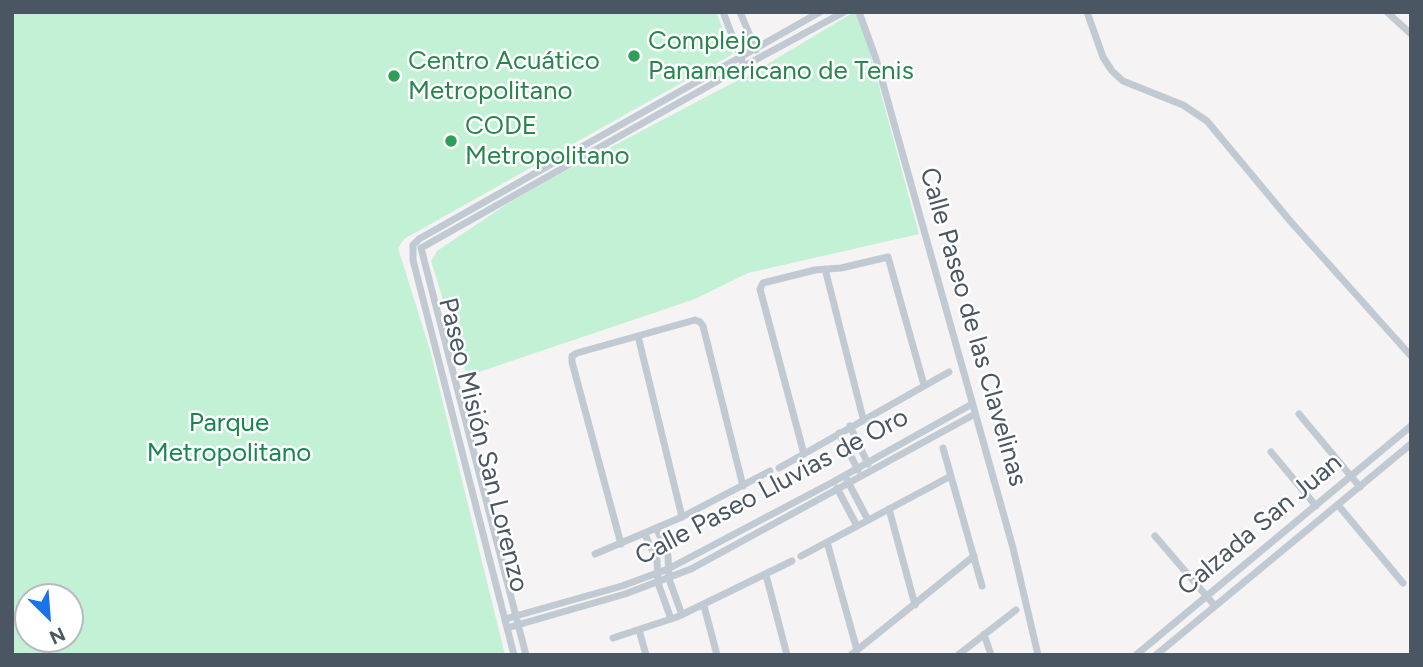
<!DOCTYPE html>
<meta charset="utf-8">
<style>
body{margin:0}
#map{position:relative;width:1423px;height:667px;overflow:hidden;background:#f5f3f3;font-family:Figtree,sans-serif}
canvas{display:block}
.frame{position:absolute;inset:0;border:14px solid #4a5661;pointer-events:none}
.north{position:absolute;left:14px;top:583px;width:70px;height:70px;box-sizing:border-box;background:#fff;border:2px solid #b7bbc0;border-radius:50%;rotate:155deg;font-size:19px;font-weight:700;line-height:28px;text-align:center;color:#4a5661}
.north::after{content:'';display:block;margin:auto;width:24px;height:32px;background:#1a73e8;clip-path:polygon(50% 0,100% 100%,50% 72%,0 100%)}
</style>
<div id="map">
<canvas width="1423" height="667"></canvas>
<div class="frame"></div>
<div class="north">N</div>
</div>
<script>
const ctx = document.querySelector('canvas').getContext('2d');
ctx.lineJoin = 'round';
function fillPath(path, color) { ctx.fillStyle = color; ctx.fill(path, 'evenodd'); }
function trace(path, color, width, dash) { ctx.strokeStyle = color; ctx.lineWidth = width; ctx.lineCap = dash ? 'butt' : 'round'; ctx.setLineDash(dash || []); ctx.stroke(path); }
function label(font, color, halo, rows, align = 'center') {
  ctx.font = font + ' Figtree,sans-serif'; ctx.lineWidth = 5; ctx.setLineDash([]); ctx.textBaseline = 'middle'; ctx.strokeStyle = halo; ctx.fillStyle = color; for (const [text, x, y, turn = 0] of rows) {
    ctx.save(); ctx.translate(x, y); ctx.rotate((+turn || 0) * Math.PI / 180); ctx.textAlign = isNaN(turn) ? turn : align; if (halo) ctx.strokeText(text, 0, 0); ctx.fillText(text, 0, 0); ctx.restore();
  }
}
const green = new Path2D(`
 M 12,12 L 716,12 L 733,54 L 404,239 L 398,248 L 430,350 L 505,655 L 12,655 ZM 70,597 L 70,639 L 28,639 L 28,597 Z
 M 854,12 L 859,12 L 919,234 L 748,273 L 695,299 L 467,376 L 431,261 L 437,251 L 507,204 L 556,176 L 761,68 Z`);
const minor = new Path2D(`
 M 723,12 L 744,66
 M 740,12 L 756,50
 M 859,12 L 876,59 L 1013,548 L 1038,655
 M 1087,12 L 1103,57 L 1112,71 L 1123,81 L 1183,105 L 1207,121 L 1291,222 L 1411,356
 M 1387,12 L 1411,34
 M 413,245 L 419,239 L 820,12
 M 413,245 L 413,260 L 514,655
 M 421,248 L 744,66 L 844,12
 M 421,248 L 526,655
 M 825,269 L 863,418
 M 638,336 L 682,517
 M 1299,414 L 1360,487
 M 850,426 L 868,464
 M 839,433 L 858,470
 M 943,448 L 982,586
 M 1271,452 L 1316,506
 M 804,454 L 760,289 L 763,283 L 815,270 L 841,268 L 888,257 L 924,385
 M 779,468 L 949,372
 M 847,480 L 868,520
 M 837,488 L 857,526
 M 1338,505 L 1403,583
 M 889,509 L 915,605
 M 657,529 L 668,556 L 669,579 L 682,615
 M 645,535 L 657,560 L 658,583 L 671,619
 M 1155,536 L 1215,606
 M 827,542 L 857,650
 M 621,544 L 572,362 L 572,356 L 577,353 L 695,320 L 700,322 L 703,326 L 743,486
 M 595,554 L 682,517 L 770,471
 M 801,556 L 951,476
 M 766,575 L 787,655
 M 704,606 L 717,655
 M 505,619 L 622,586 L 668,569 L 833,482 L 972,404
 M 507,628 L 625,594 L 691,569 L 975,414
 M 639,630 L 646,655
 M 984,634 L 991,655
 M 613,638 L 677,617 L 792,561
 M 851,655 L 974,556
 M 958,655 L 1016,610
 M 1136,655 L 1411,426
 M 1156,655 L 1411,444`);
const markers = [
 [634,56,7,"#2e9e5b"],
 [394,76,7,"#2e9e5b"],
 [451,141,7,"#2e9e5b"]
];
const leisureNames = [
 ["Complejo",648,41],
 ["Panamericano de Tenis",648,71],
 ["Centro Acuático",408,61],
 ["Metropolitano",408,91],
 ["CODE",465,126],
 ["Metropolitano",465,156]
];
const streetNames = [
 ["Calle Paseo de las Clavelinas",973,327,74],
 ["Paseo Misión San Lorenzo",483,445,76],
 ["Calle Paseo Lluvias de Oro",772,487,-28],
 ["Calzada San Juan",1260,525,-40]
];
const parkNames = [
 ["Parque",229,423],
 ["Metropolitano",229,453]
];
fillPath(green, '#c3f1d5');
trace(minor, '#c1cad2', 7);
for (const [x, y, r, color] of markers) { const dot = new Path2D(); dot.arc(x, y, r, 0, 2 * Math.PI); ctx.fillStyle = color; ctx.fill(dot); trace(dot, '#fff', 2.5); }
label('26px', '#27864d', '#fff', leisureNames, 'left');
label('26px', '#4a5661', '#fff', streetNames);
label('26px', '#17864f', '#fff', parkNames);
</script>
